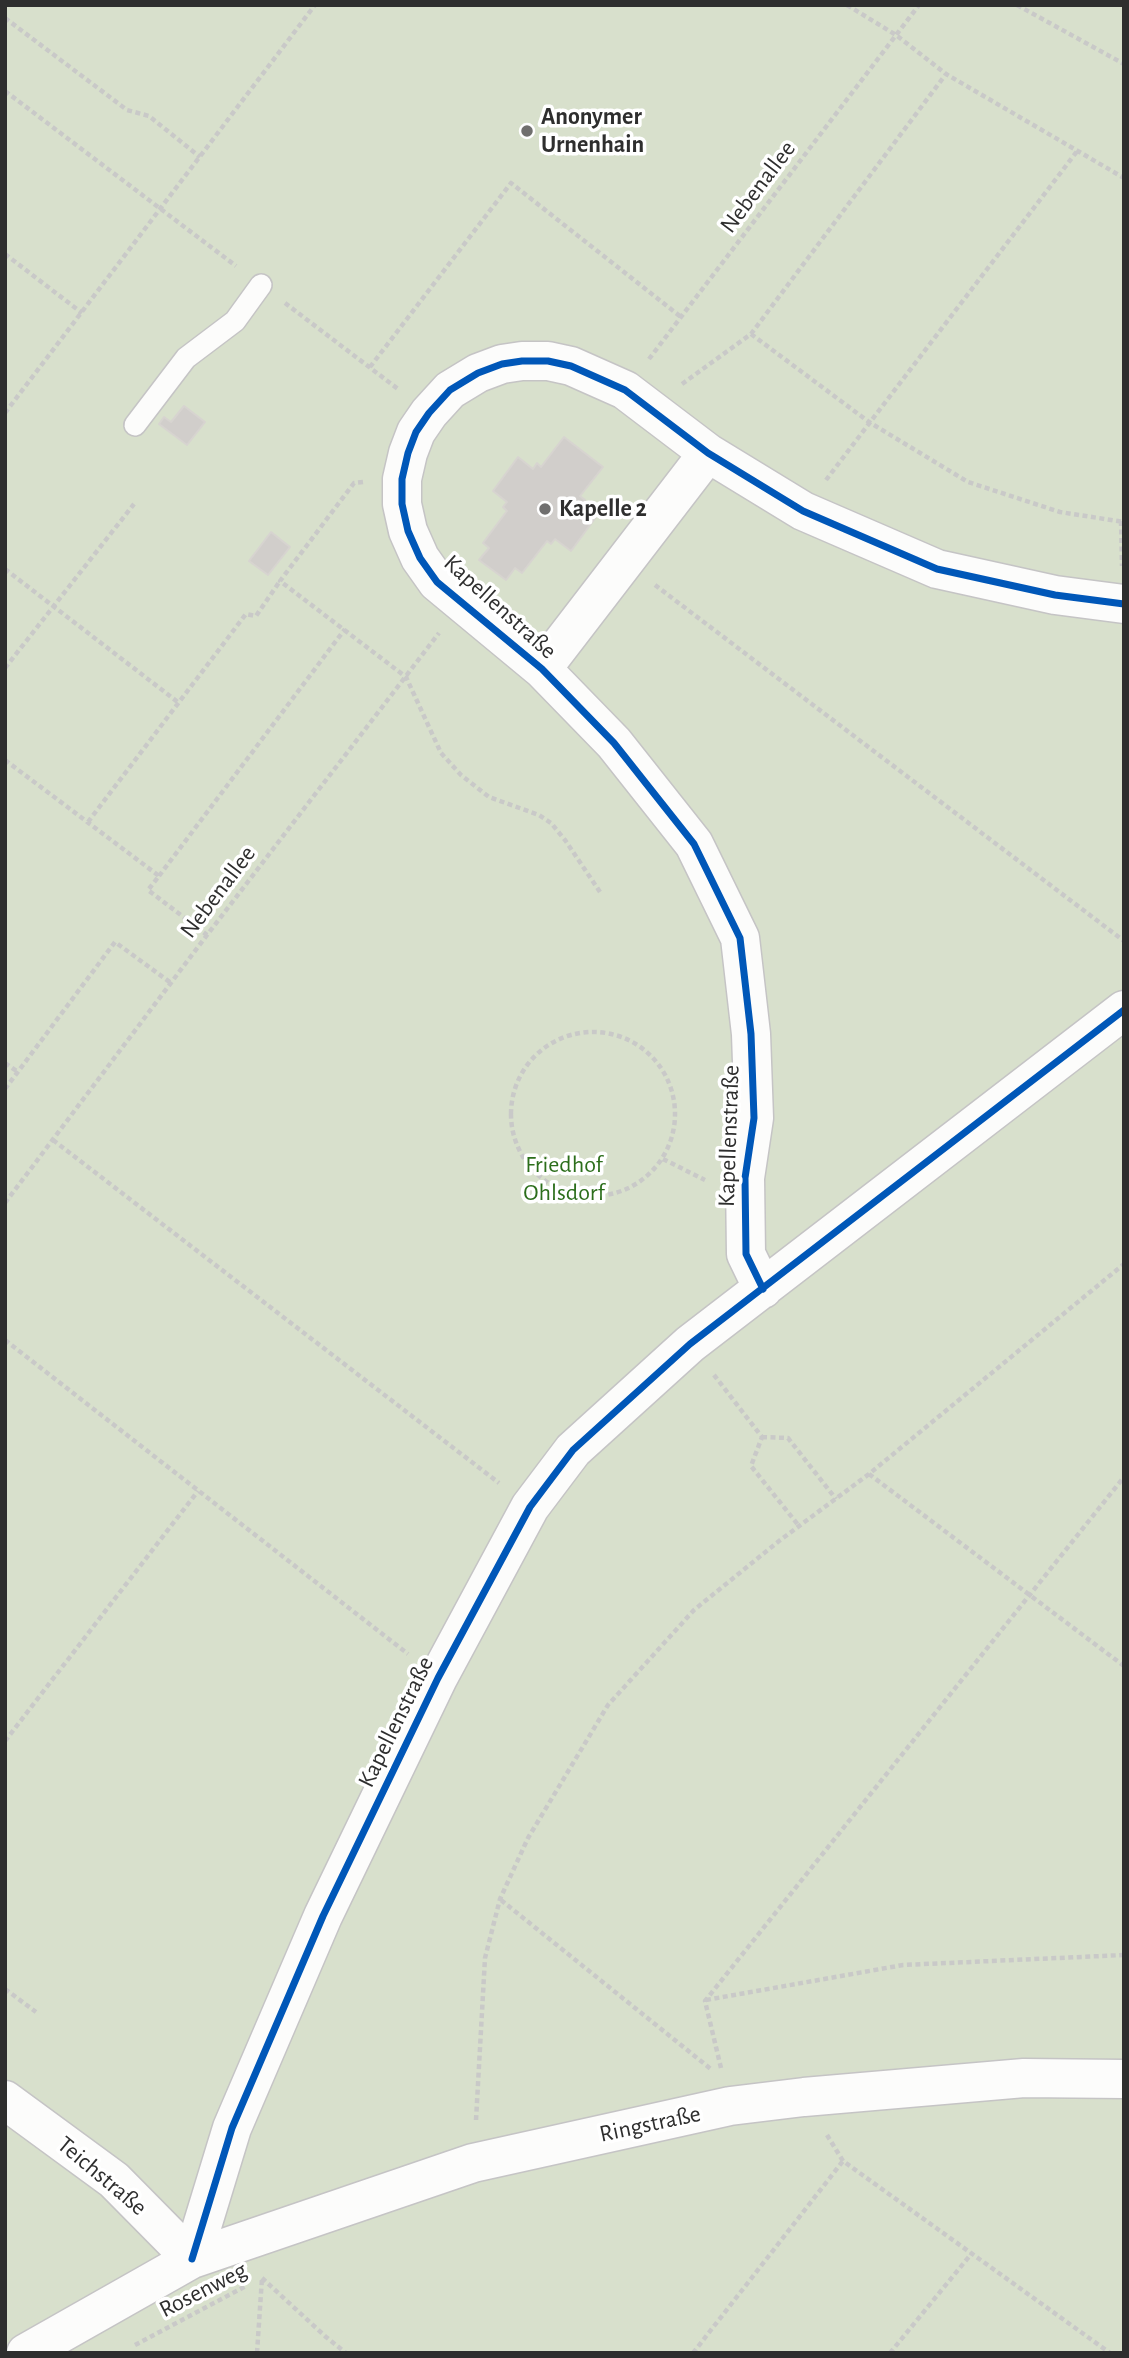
<!DOCTYPE html>
<meta charset="utf-8">
<style>
body{margin:0}
#map{position:relative;width:1129px;height:2358px;overflow:hidden;background:#ece8e4;font-family:"Alegreya Sans",sans-serif}
canvas{display:block}
.frame{position:absolute;inset:0;border:7px solid #2e2e2e;pointer-events:none}
</style>
<div id="map">
<canvas width="1129" height="2358"></canvas>
<div class="frame"></div>
</div>
<script>
const ctx = document.querySelector('canvas').getContext('2d');
ctx.lineJoin = 'round';
function fillPath(path, color) { ctx.fillStyle = color; ctx.fill(path, 'evenodd'); }
function trace(path, color, width, dash) { ctx.strokeStyle = color; ctx.lineWidth = width; ctx.lineCap = dash ? 'butt' : 'round'; ctx.setLineDash(dash || []); ctx.stroke(path); }
function label(font, color, halo, rows, align = 'center') {
  ctx.font = font + ' "Alegreya Sans",sans-serif'; ctx.lineWidth = 7; ctx.setLineDash([]); ctx.textBaseline = 'middle'; ctx.strokeStyle = halo; ctx.fillStyle = color; for (const [text, x, y, turn = 0] of rows) {
    ctx.save(); ctx.translate(x, y); ctx.rotate((+turn || 0) * Math.PI / 180); ctx.textAlign = isNaN(turn) ? turn : align; if (halo) ctx.strokeText(text, 0, 0); ctx.fillText(text, 0, 0); ctx.restore();
  }
}
const cemetery = new Path2D(`
 M 5,5 L 1124,5 L 1124,2353 L 5,2353 Z`);
const building = new Path2D(`
 M 184,406 L 205,422 L 187,445 L 159,424 L 164,417 L 171,422 Z
 M 564,437 L 603,467 L 580,496 L 585,500 L 581,506 L 596,517 L 571,551 L 555,539 L 551,544 L 547,541 L 522,573 L 515,568 L 506,580 L 479,560 L 489,548 L 483,543 L 507,511 L 503,507 L 507,502 L 493,491 L 518,457 L 533,469 L 537,463 L 541,467 Z
 M 271,532 L 290,547 L 268,575 L 249,561 Z`);
const path = new Path2D(`
 M 847,5 L 896,35 L 946,74 L 1124,178
 M 1017,5 L 1124,64
 M 5,18 L 127,110 L 149,116 L 200,157
 M 5,91 L 236,266
 M 5,254 L 82,313
 M 285,303 L 398,389
 M 751,334 L 869,422 L 968,482 L 1060,512 L 1124,522
 M 649,359 L 919,5
 M 370,367 L 511,183 L 681,317
 M 682,384 L 751,334 L 946,74
 M 5,413 L 315,5
 M 826,480 L 1078,150
 M 363,482 L 354,483 L 280,581 L 406,677 L 441,753 L 461,775 L 489,797 L 539,815 L 551,823 L 565,840 L 600,892
 M 1121,521 L 1122,566
 M 5,569 L 179,703
 M 655,585 L 1124,941
 M 5,668 L 134,504
 M 5,760 L 159,876 L 148,890 L 207,935
 M 88,822 L 246,614 L 256,616 L 280,581
 M 159,876 L 345,629
 M511 1114a82 82 0 1 1 164 0a82 82 0 1 1-164 0Z
 M 5,1063 L 18,1072
 M 5,1089 L 115,942 L 171,983
 M 53,1140 L 499,1483
 M 663,1159 L 705,1180
 M 5,1203 L 207,935 L 439,633
 M 5,1340 L 408,1654
 M 714,1375 L 762,1437 L 751,1466 L 799,1526
 M 762,1437 L 788,1438 L 836,1499
 M 869,1474 L 1124,1666
 M 5,1741 L 198,1491
 M 501,1900 L 712,2070
 M 5,1989 L 36,2012
 M 706,2000 L 903,1965 L 1124,1955
 M 721,2068 L 705,2001 L 1124,1477
 M 476,2120 L 485,1958 L 500,1899 L 528,1838 L 608,1705 L 694,1610 L 779,1541 L 869,1474 L 1124,1264
 M 827,2135 L 843,2161 L 1110,2353
 M 262,2278 L 326,2337 L 346,2353
 M 135,2345 L 246,2286
 M 257,2353 L 262,2278
 M 693,2353 L 843,2161
 M 890,2353 L 972,2253`);
const lane = new Path2D(`
 M 135,425 L 186,358 L 235,321 L 261,285`);
const street = new Path2D(`
 M 542,669 L 708,453
 M 763,1289 L 746,1254 L 745,1178 L 754,1118 L 751,1034 L 740,938 L 694,844 L 614,743 L 542,669 L 437,582 L 420,558 L 408,531 L 402,504 L 402,479 L 408,453 L 416,432 L 429,413 L 450,390 L 478,373 L 502,364 L 522,361 L 548,361 L 571,366 L 625,390 L 708,453 L 803,511 L 937,569 L 1055,595 L 1124,604
 M 5,2100 L 114,2180 L 192,2259
 M 192,2259 L 232,2128 L 323,1916 L 438,1678 L 530,1507 L 573,1450 L 690,1344 L 1124,1010
 M 26,2353 L 192,2259 L 473,2163 L 730,2106 L 804,2097 L 1024,2078 L 1124,2079`);
const cycleway = new Path2D(`
 M 763,1289 L 746,1254 L 745,1178 L 754,1118 L 751,1034 L 740,938 L 694,844 L 614,743 L 542,669 L 437,582 L 420,558 L 408,531 L 402,504 L 402,479 L 408,453 L 416,432 L 429,413 L 450,390 L 478,373 L 502,364 L 522,361 L 548,361 L 571,366 L 625,390 L 708,453 L 803,511 L 937,569 L 1055,595 L 1124,604
 M 192,2259 L 232,2128 L 323,1916 L 438,1678 L 530,1507 L 573,1450 L 690,1344 L 1124,1010`);
const markers = [
 [527,131,7,"#706f6e"],
 [545,509,7,"#706f6e"]
];
const poiNames = [
 ["Anonymer",541,117],
 ["Urnenhain",541,145],
 ["Kapelle 2",559,509]
];
const streetNames = [
 ["Nebenallee",758,187,-53],
 ["Kapellenstraße",500,607,42],
 ["Nebenallee",218,892,-53],
 ["Kapellenstraße",729,1136,-88],
 ["Kapellenstraße",396,1722,-64],
 ["Ringstraße",650,2124,-12],
 ["Teichstraße",102,2176,40],
 ["Rosenweg",203,2290,-27]
];
const parkNames = [
 ["Friedhof",564,1165],
 ["Ohlsdorf",564,1193]
];
fillPath(cemetery, '#d8e0cc');
fillPath(building, '#d1cecb');
trace(building, '#d7d4d0', 2);
trace(lane, '#c5c4c5', 24);
trace(street, '#c5c4c5', 41);
trace(path, '#c9c9c8', 4.5, [5, 3.5]);
trace(lane, '#fcfcfb', 21);
trace(street, '#fcfcfb', 38);
trace(cycleway, '#0057b8', 7);
for (const [x, y, r, color] of markers) { const dot = new Path2D(); dot.arc(x, y, r, 0, 2 * Math.PI); ctx.fillStyle = color; ctx.fill(dot); trace(dot, '#fff', 2.5); }
label('bold 24px', '#2e2e2e', '#fff', poiNames, 'left');
label('24px', '#2e2e2e', '#fff', streetNames);
label('24px', '#2c6e1b', '#fff', parkNames);
</script>
